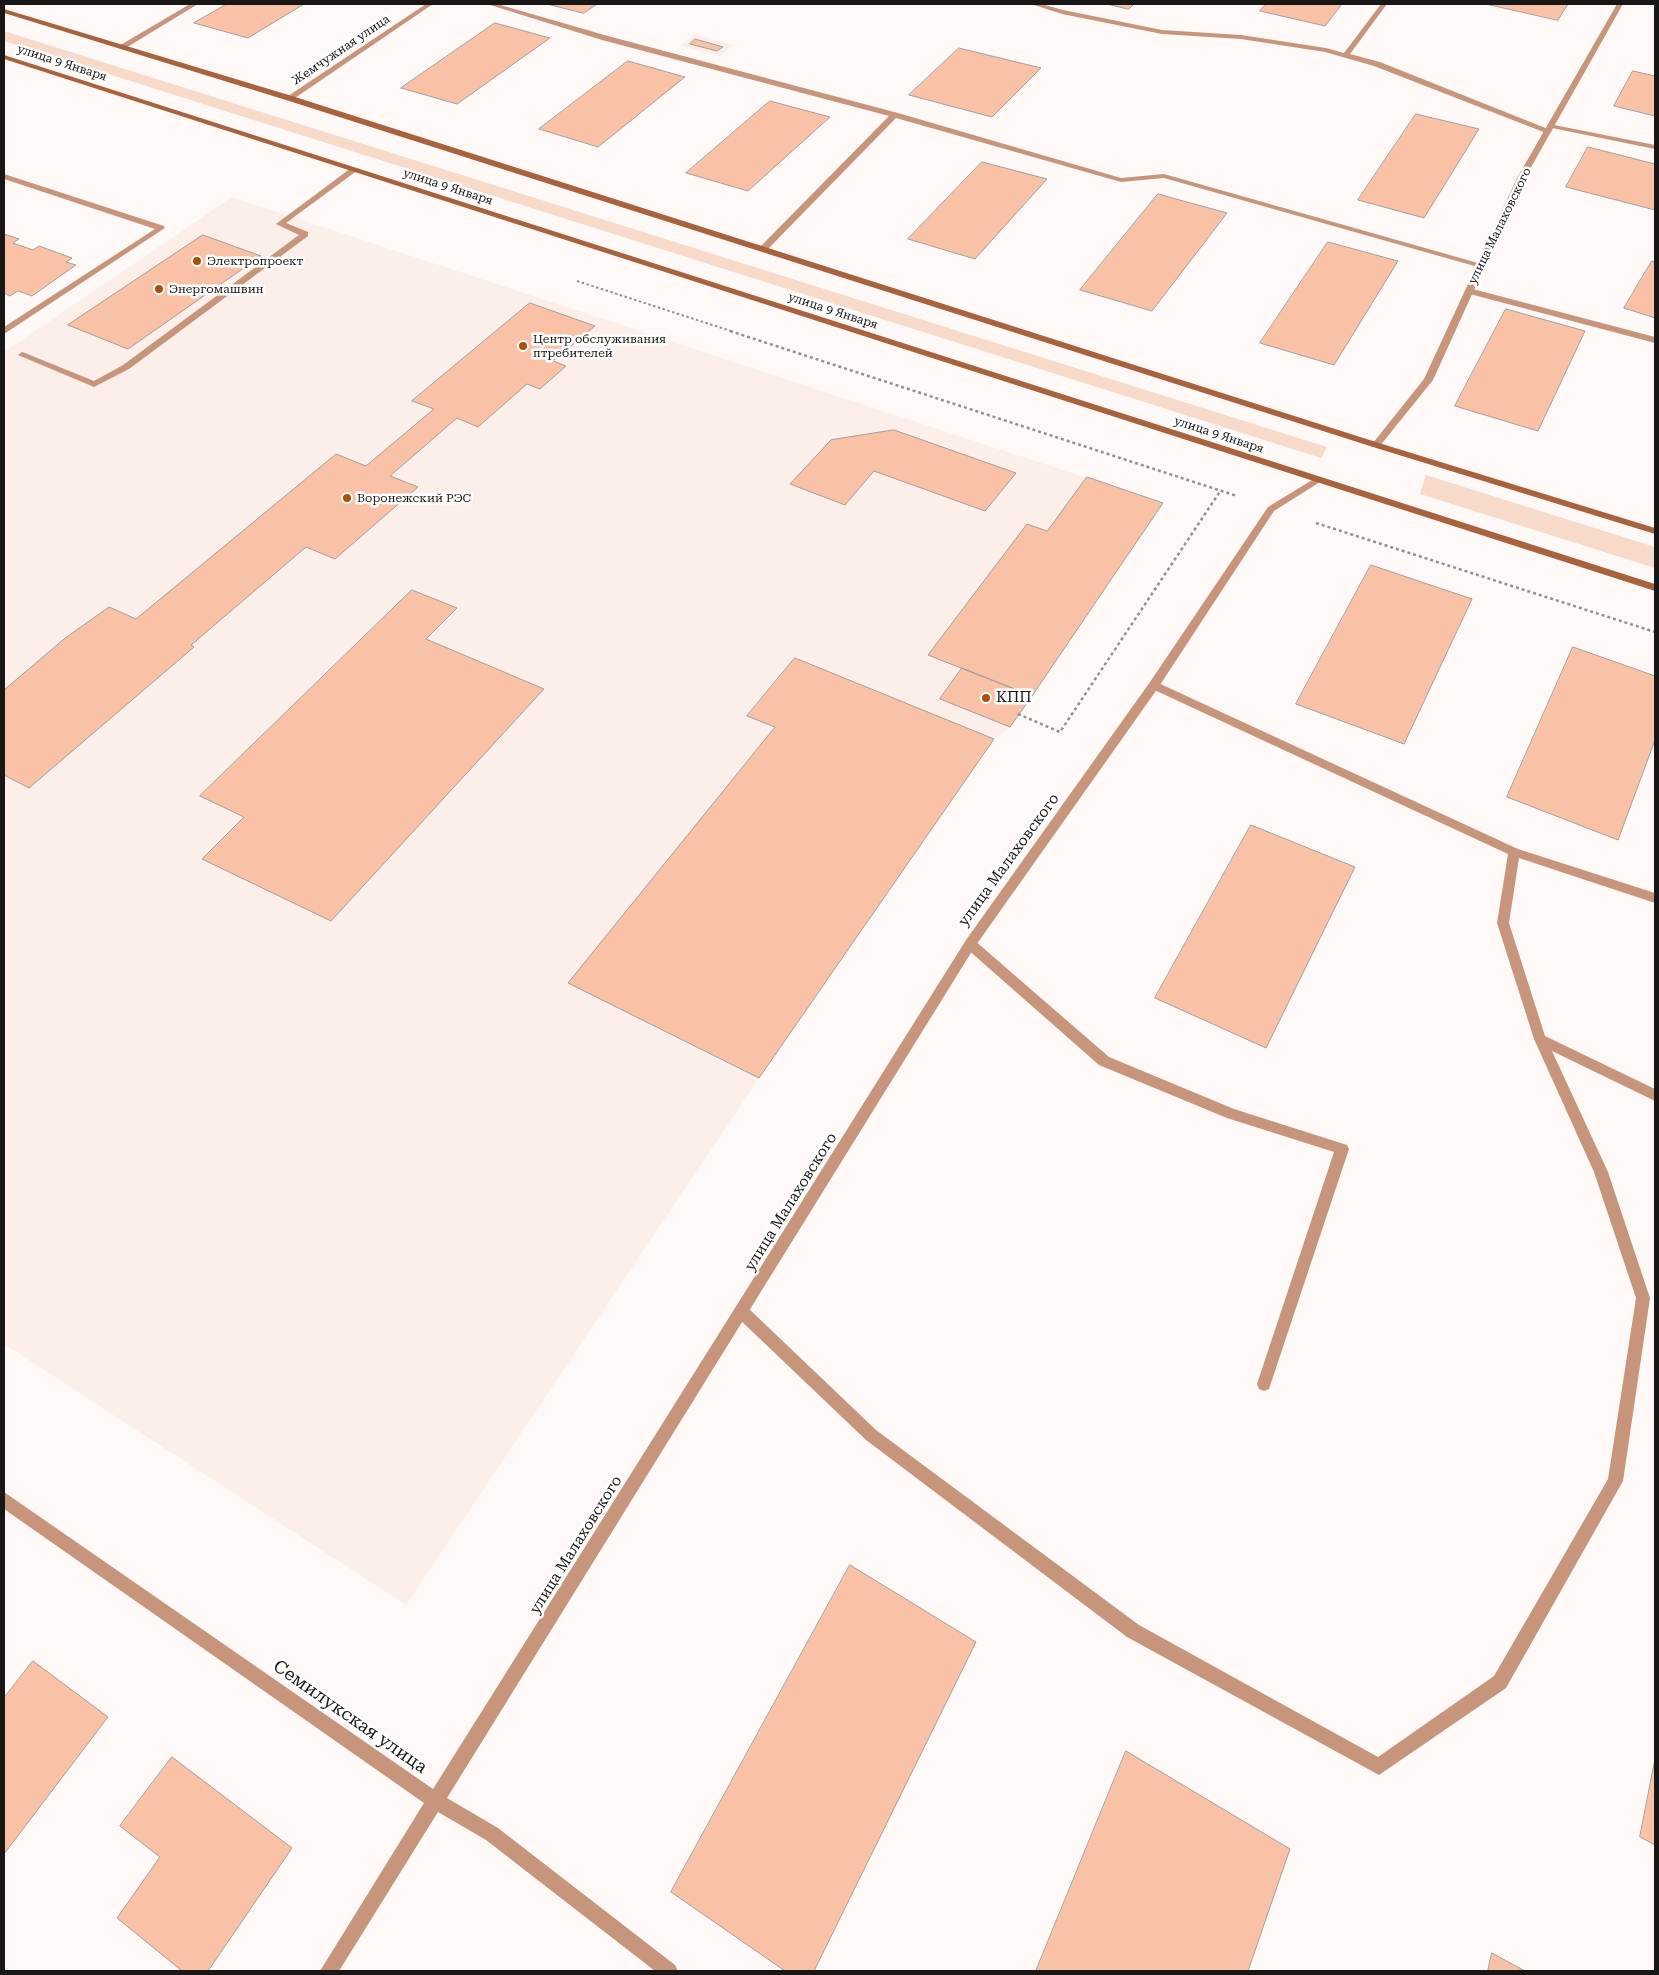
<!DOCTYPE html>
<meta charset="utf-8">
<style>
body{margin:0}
#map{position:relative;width:1659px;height:1975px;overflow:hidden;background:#fef9f7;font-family:"Roboto Serif",serif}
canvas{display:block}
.frame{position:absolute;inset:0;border:5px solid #191716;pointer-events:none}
</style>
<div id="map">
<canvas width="1659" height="1975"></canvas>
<div class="frame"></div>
</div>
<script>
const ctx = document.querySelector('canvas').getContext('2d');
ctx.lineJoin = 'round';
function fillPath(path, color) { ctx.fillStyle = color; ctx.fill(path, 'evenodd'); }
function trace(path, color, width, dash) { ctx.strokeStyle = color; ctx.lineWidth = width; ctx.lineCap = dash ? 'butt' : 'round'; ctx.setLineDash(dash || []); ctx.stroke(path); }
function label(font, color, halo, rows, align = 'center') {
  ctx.font = font + ' "Roboto Serif",serif'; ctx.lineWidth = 5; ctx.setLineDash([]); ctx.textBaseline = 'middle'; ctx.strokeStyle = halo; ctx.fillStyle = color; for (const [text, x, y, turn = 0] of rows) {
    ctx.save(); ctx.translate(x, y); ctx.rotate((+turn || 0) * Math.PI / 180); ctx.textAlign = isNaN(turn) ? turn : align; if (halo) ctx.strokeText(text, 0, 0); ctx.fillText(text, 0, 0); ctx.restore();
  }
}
const built = new Path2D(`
 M 694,34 L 734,45 L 720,56 L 680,46 Z
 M 232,197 L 1163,503 L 1010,727 L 994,739 L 759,1078 L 406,1605 L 4,1344 L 4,352 Z`);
const green = new Path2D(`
 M 4,31 L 1327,447 L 1321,458 L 4,41 Z
 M 1426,475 L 1655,547 L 1655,568 L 1420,494 Z`);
const building = new Path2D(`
 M 227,4 L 304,4 L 248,38 L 194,23 Z
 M 547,4 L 597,4 L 584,13 Z
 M 1107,4 L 1134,4 L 1129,9 Z
 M 1266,4 L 1342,4 L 1325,26 L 1260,11 Z
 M 1486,4 L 1568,4 L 1558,20 Z
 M 495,23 L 550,38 L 457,104 L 401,88 Z
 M 695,39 L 723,47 L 717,51 L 690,44 Z
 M 959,48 L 1041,68 L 992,117 L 909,95 Z
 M 628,61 L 685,77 L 598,147 L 539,129 Z
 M 1633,71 L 1655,76 L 1655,116 L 1614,106 Z
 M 770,101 L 830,117 L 748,191 L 686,173 Z
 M 1416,114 L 1479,129 L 1424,218 L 1358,200 Z
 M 1588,147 L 1655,164 L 1655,210 L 1566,187 Z
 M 982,162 L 1047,179 L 975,259 L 908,239 Z
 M 1158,194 L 1227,213 L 1152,311 L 1080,290 Z
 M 4,234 L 19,239 L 13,243 L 33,250 L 39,246 L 72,258 L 66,262 L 76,265 L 32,296 L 18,291 L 10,296 L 4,293 Z
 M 203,235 L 261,256 L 128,349 L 68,325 Z
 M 1328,242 L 1398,261 L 1334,365 L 1260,343 Z
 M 1652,261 L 1655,262 L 1655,318 L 1624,308 Z
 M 530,303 L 595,326 L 553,361 L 566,366 L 540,389 L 527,384 L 478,427 L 457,418 L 390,476 L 418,487 L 335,559 L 306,547 L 191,645 L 194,647 L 29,788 L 4,775 L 4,690 L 64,639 L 109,607 L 136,619 L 336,454 L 366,466 L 434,409 L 412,401 Z
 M 1506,309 L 1585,331 L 1538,431 L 1455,406 Z
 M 894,430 L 1016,473 L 985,511 L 874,471 L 845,505 L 790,484 L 831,440 Z
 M 1087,477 L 1163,503 L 1032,696 L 928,655 L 1027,524 L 1047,531 Z
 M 1371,565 L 1472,599 L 1404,744 L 1296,704 Z
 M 412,590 L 457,608 L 426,639 L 544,689 L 331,921 L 202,859 L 244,817 L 200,796 Z
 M 1573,647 L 1655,676 L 1655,740 L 1618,840 L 1507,797 Z
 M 795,658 L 994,739 L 759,1078 L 568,983 L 775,727 L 747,716 Z
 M 962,668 L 1032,696 L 1010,727 L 940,699 Z
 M 1251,825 L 1355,867 L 1266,1048 L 1155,998 Z
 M 850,1565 L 976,1642 L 814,1971 L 785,1971 L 671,1892 Z
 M 33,1661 L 108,1717 L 4,1854 L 4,1698 Z
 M 1126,1751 L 1290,1849 L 1248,1971 L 1036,1971 Z
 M 172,1757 L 292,1848 L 208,1971 L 182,1971 L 117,1918 L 160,1857 L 120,1826 Z
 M 1655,1759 L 1655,1845 L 1640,1837 Z
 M 1492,1953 L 1525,1971 L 1488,1971 Z`);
const pathFar1 = new Path2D(`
 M 577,281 L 734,332`);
const path = new Path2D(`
 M 730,331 L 1237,496
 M 1316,523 L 1655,632
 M 1018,714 L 1060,732 L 1221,490`);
const service = new Path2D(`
 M 190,4 L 198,4 L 124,49 L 117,47 Z
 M 487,4 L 497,4 L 608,36 L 898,113 L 1121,178 L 1164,174 L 1485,265 L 1478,267 L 1164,178 L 1121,182 L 896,118 L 766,251 L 760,251 L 760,247 L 889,116 L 602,40 Z
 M 1031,4 L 1041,4 L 1063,10 L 1162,30 L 1241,35 L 1326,48 L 1344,53 L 1381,4 L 1387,4 L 1350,54 L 1380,62 L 1553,131 L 1546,133 L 1374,66 L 1325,52 L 1241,39 L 1162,34 L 1062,14 Z
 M 1549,124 L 1655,145 L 1655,149 L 1552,128 L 1548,126 Z
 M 351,168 L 358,170 L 286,223 L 308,232 L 308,236 L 129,369 L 94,387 L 18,355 L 22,352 L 25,353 L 94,381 L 123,365 L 299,235 L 276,224 Z
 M 4,174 L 164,226 L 165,228 L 4,334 L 4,327 L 155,229 L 4,179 Z
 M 1469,288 L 1655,337 L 1655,343 L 1466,293 L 1465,291 Z
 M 1154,681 L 1518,849 L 1655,893 L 1655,903 L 1519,858 L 1509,923 L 1545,1036 L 1655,1089 L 1655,1101 L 1552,1051 L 1608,1172 L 1650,1298 L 1623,1481 L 1506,1688 L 1379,1775 L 1127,1637 L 866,1440 L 737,1317 L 735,1312 L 737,1307 L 742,1305 L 747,1307 L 876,1430 L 1139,1625 L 1378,1757 L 1494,1676 L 1608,1479 L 1636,1298 L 1594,1172 L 1534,1039 L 1497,923 L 1508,854 L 1150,688 L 1149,685 Z
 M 970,939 L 974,940 L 1109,1057 L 1234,1109 L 1347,1145 L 1349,1149 L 1269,1389 L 1264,1391 L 1259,1389 L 1257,1384 L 1334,1152 L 1227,1118 L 1099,1065 L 966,948 L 964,944 L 966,940 Z`);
const minor = new Path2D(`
 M 426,4 L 433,4 L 292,100 L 285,98 Z
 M 1617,4 L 1623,4 L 1525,178 L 1433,380 L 1379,447 L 1373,447 L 1373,443 L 1424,379 L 1517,178 Z
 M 1317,477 L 1322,480 L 1320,482 L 1274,511 L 1158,688 L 974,948 L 447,1798 L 498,1828 L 675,1965 L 678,1971 L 655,1971 L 486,1840 L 438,1812 L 339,1971 L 320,1971 L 424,1803 L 4,1509 L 4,1492 L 433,1789 L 966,940 L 1150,682 L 1268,507 Z`);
const secondary = new Path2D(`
 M 4,9 L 292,96 L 1379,443 L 1655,528 L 1655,534 L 1373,447 L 286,100 L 4,13 Z
 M 4,55 L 1655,584 L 1655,591 L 4,59 Z`);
const markers = [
 [197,261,5,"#af4e0a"],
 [159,289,5,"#af4e0a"],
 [523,346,5,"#af4e0a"],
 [347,498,5,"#af4e0a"],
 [986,698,5,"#af4e0a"]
];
const farStreetnames = [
 ["Жемчужная улица",341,50,-34],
 ["улица 9 Января",62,63,18],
 ["улица 9 Января",448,187,18],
 ["улица Малаховского",1500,226,-64],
 ["улица 9 Января",833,311,18],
 ["улица 9 Января",1219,435,18]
];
const farPoinames = [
 ["Электропроект",207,261],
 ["Энергомашвин",169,289],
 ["Центр обслуживания",533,339],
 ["птребителей",533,353],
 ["Воронежский РЭС",357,498]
];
const poiNames = [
 ["КПП",996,698]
];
const streetNames = [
 ["улица Малаховского",1009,860,-54],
 ["улица Малаховского",791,1202,-58],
 ["улица Малаховского",576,1545,-58]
];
const nearStreetnames = [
 ["Семилукская улица",350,1717,35]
];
fillPath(built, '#fceee8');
fillPath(green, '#f8dacb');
fillPath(building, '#f9c1a6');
trace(building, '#a39f9c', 1);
trace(pathFar1, '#938f8e', 2, [2.5, 2.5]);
trace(path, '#938f8e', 2.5, [3, 3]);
fillPath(service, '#c6957c');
fillPath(minor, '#c6957c');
fillPath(secondary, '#a8623d');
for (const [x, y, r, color] of markers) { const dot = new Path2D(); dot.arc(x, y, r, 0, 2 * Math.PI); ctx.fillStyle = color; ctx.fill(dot); trace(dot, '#fff', 2); }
label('12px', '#191716', '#fff', farStreetnames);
label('12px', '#191716', '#fff', farPoinames, 'left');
label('15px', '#191716', '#fff', poiNames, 'left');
label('15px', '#191716', '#fff', streetNames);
label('18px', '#191716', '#fff', nearStreetnames);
</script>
